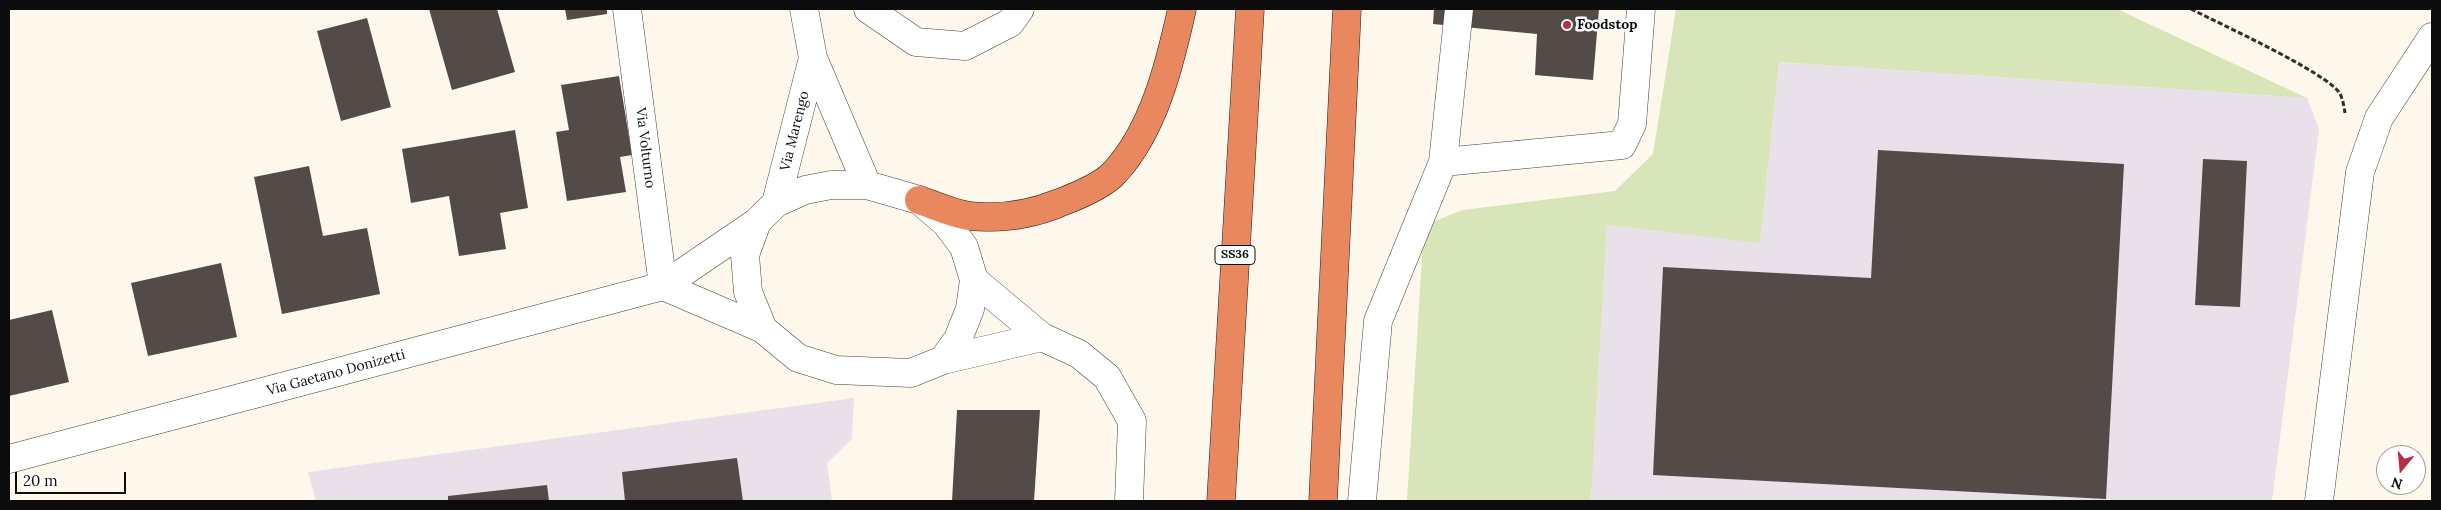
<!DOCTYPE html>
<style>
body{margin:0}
#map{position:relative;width:2441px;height:510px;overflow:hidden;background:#fef7ec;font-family:Lora,serif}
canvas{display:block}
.frame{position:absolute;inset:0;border:10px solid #0c0c0c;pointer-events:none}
.north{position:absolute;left:2376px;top:445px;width:50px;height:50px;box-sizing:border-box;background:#fff;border:1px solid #9e9e9e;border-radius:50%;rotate:197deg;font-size:14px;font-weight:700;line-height:20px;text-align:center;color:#0c0c0c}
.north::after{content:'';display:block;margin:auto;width:18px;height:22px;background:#b12f4a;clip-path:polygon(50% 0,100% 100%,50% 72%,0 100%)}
.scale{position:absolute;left:15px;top:472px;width:111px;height:22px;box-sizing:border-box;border:2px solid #0c0c0c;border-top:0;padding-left:6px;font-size:15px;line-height:18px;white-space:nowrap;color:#0c0c0c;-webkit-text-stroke:4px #fff;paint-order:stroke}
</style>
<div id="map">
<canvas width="2441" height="510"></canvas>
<div class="frame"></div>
<div class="north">N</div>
<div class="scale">20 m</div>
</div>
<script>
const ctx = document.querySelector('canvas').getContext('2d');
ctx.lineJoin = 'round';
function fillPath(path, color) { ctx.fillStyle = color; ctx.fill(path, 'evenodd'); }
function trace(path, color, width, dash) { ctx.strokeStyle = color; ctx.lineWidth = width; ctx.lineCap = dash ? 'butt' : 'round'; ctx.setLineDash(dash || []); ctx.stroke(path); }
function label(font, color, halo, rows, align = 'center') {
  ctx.font = font + ' Lora,serif'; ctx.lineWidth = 5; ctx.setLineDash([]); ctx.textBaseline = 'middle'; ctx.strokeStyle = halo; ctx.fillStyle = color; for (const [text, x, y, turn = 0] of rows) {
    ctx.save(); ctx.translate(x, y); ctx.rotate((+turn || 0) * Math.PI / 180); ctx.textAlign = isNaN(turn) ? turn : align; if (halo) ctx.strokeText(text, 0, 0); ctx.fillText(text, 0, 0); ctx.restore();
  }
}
const industrial = new Path2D(`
 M 1779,62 L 2307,98 L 2319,129 L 2272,501 L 1591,501 L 1607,225 L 1760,242 Z
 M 854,398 L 852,439 L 827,463 L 832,501 L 316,501 L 308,472 Z`);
const green = new Path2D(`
 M 1676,9 L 2117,9 L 2307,98 L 1779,62 L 1760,243 L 1607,225 L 1591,501 L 1407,501 L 1424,225 L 1463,210 L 1615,191 L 1653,154 Z`);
const building = new Path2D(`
 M 429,9 L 497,9 L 515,72 L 452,90 Z
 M 565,9 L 607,9 L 607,14 L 567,20 Z
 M 1434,9 L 1599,9 L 1593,80 L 1535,75 L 1537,34 L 1433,24 Z
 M 367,18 L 391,107 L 341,121 L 317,31 Z
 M 619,76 L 632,155 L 620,157 L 626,192 L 567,201 L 556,132 L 569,130 L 561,85 Z
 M 515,130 L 528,208 L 500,213 L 506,249 L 459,256 L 449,196 L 411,203 L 402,149 Z
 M 1878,150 L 2124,164 L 2106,499 L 1653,475 L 1663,267 L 1871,278 Z
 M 2203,159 L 2247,161 L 2240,307 L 2195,305 Z
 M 309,166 L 323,236 L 367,228 L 380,294 L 282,314 L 254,177 Z
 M 221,263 L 237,337 L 148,356 L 131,283 Z
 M 52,310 L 69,382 L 9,396 L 9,320 Z
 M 957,410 L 1040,410 L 1034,501 L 952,501 Z
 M 737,458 L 743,501 L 625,501 L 622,472 Z
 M 547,485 L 549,501 L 448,501 L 448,496 Z`);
const path = new Path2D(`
 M 2191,9 C 2216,22 2330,74 2340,94 C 2343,99 2344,107 2345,113`);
const minor = new Path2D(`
 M 627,9 L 663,286
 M 804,9 L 813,58 L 867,185
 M 868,9 L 916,42 L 965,46 L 1010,23 L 1020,9
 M 1443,162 L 1622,145 L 1632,124 L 1641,9
 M 831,185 L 867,185 L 919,200 L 946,223 L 964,247 L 974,280 L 970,309 L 958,339 L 943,360 L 911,373 L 836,370 L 798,358 L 763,329 L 748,292 L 745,255 L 757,222 L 776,203 L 805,190 Z
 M 776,203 L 813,58
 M 974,280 L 1042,337 L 1079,354 L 1107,377 L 1132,421 L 1129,501
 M 663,286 L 763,329
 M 943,360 L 1042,337
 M 9,459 L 663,286 L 757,222
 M 1362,501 L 1378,321 L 1443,162 L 1459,9
 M 2319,501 L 2360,172 L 2379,118 L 2432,37`);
const highway = new Path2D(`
 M 919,200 C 935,205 953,214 970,216 C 1000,219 1030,215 1059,203 C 1075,197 1103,186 1115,172 C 1154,130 1170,63 1182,9
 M 1221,501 L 1250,9
 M 1323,501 L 1347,9`);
const markers = [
 [1567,25,5,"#b12f4a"]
];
const shields = [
 [1235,255,40]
];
const shieldNames = [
 ["SS36",1235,255]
];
const poiNames = [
 ["Foodstop",1577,25]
];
const streetNames = [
 ["Via Marengo",795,131,-76],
 ["Via Volturno",645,148,83],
 ["Via Gaetano Donizetti",336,373,-15]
];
fillPath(industrial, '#e8e1ea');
fillPath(green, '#d7e5b9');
fillPath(building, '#544b49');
trace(minor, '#3f3f3f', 29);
trace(highway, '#1d1d1d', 29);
trace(path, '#2e2e2e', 3, [5, 2.5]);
trace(minor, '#fff', 28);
trace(highway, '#e9875f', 28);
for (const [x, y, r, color] of markers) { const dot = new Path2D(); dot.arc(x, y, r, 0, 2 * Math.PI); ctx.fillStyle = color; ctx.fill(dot); trace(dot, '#fff', 2); }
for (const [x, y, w] of shields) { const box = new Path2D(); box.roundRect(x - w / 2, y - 9.5, w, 19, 4); ctx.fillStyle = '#fff'; ctx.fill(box); trace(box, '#0c0c0c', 1); }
label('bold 12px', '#0c0c0c', null, shieldNames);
label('bold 14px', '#0c0c0c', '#fff', poiNames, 'left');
label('14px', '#0c0c0c', '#fff', streetNames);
</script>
